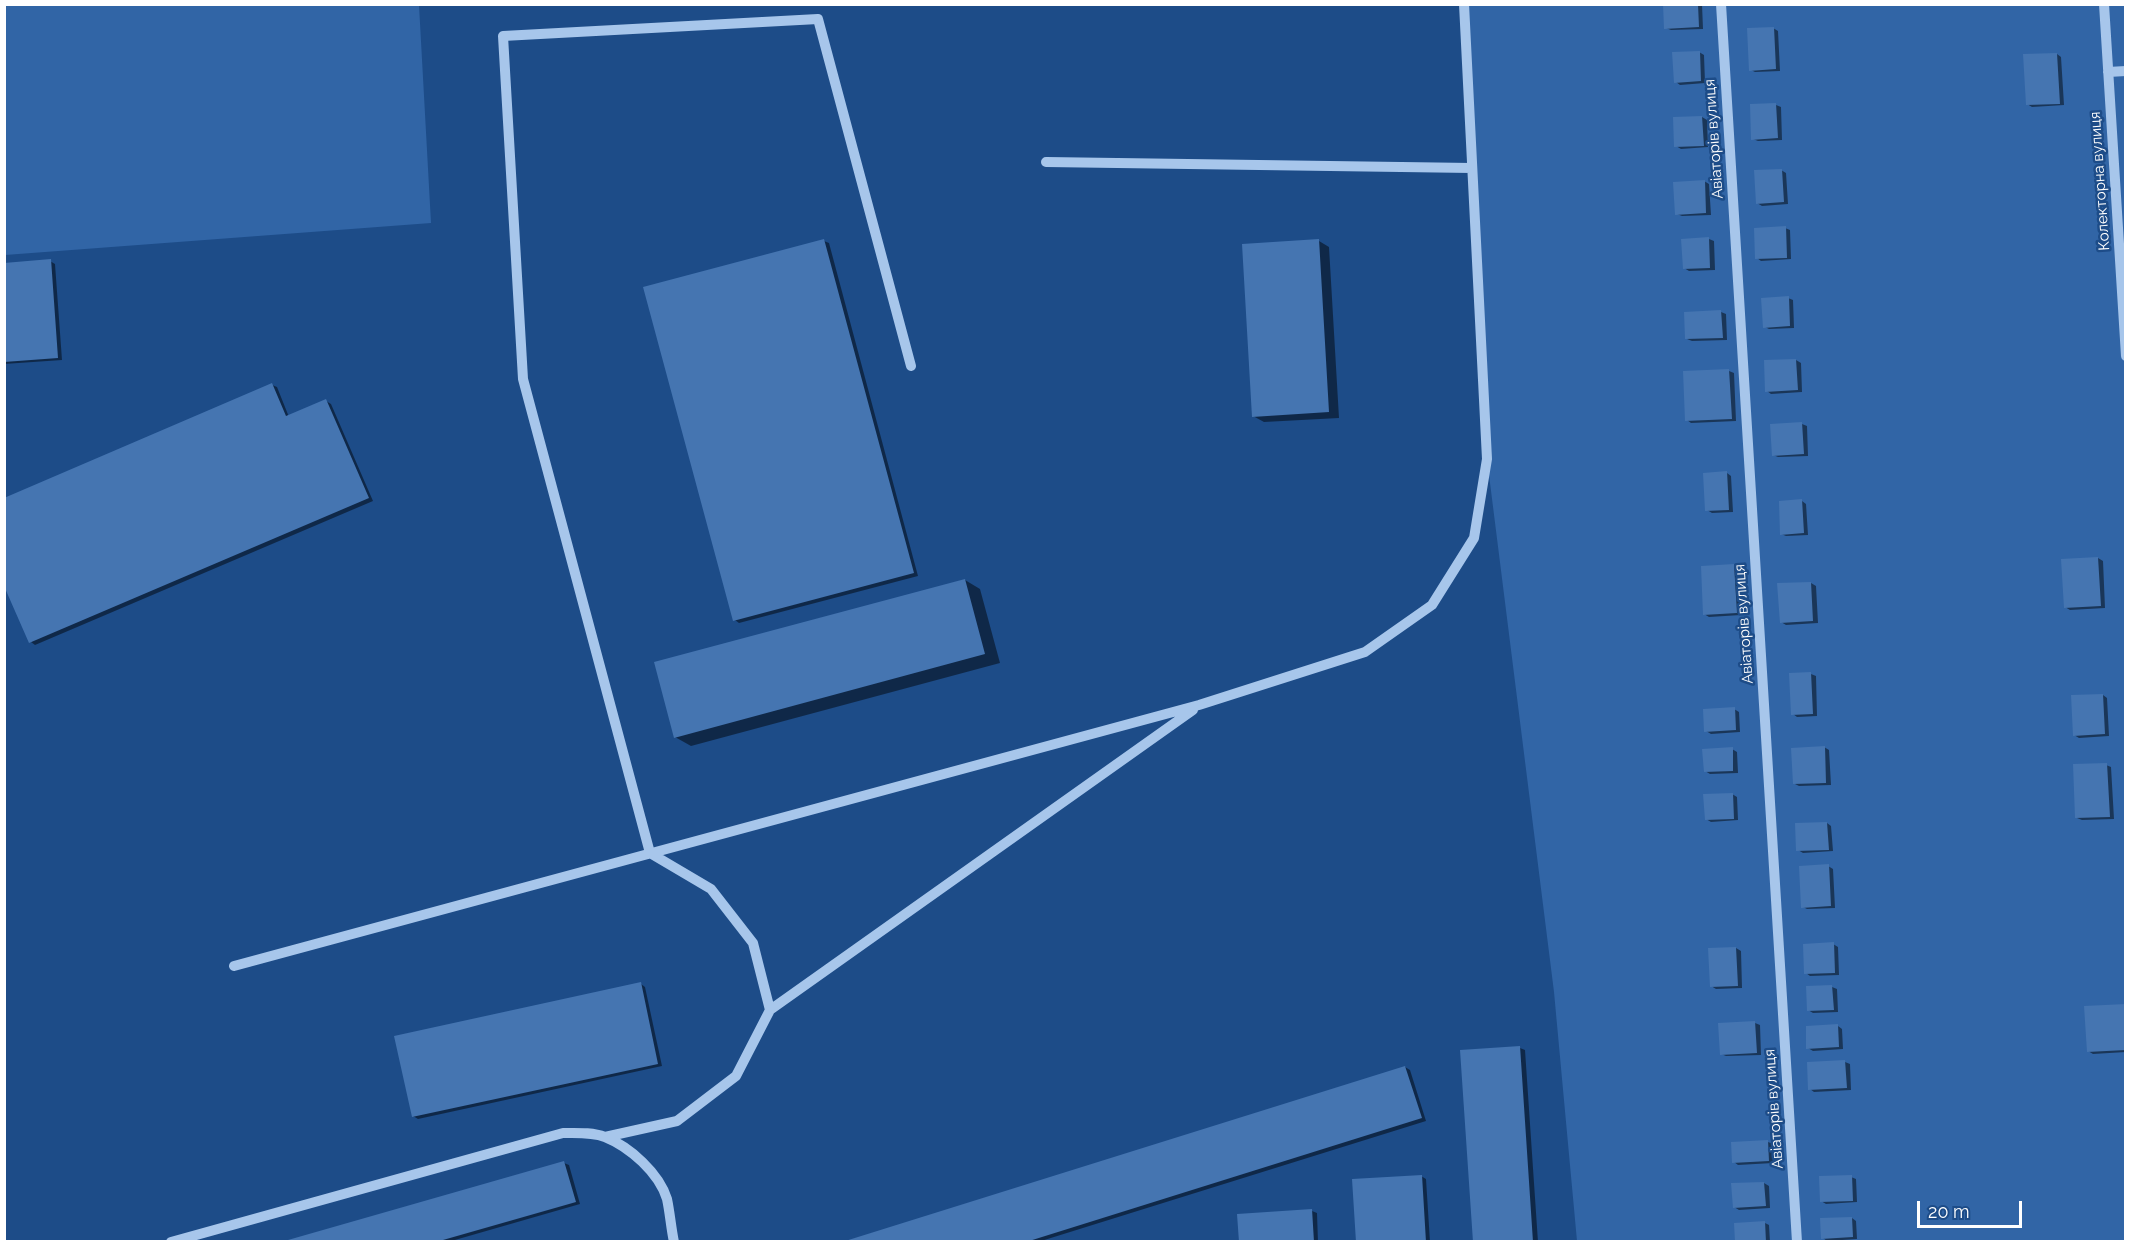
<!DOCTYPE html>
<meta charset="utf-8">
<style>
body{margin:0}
#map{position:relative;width:2130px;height:1246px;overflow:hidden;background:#1d4c88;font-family:Raleway,sans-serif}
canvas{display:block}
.frame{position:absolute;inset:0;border:6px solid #fff;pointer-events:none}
.scale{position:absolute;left:1917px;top:1201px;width:105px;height:27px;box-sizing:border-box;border:3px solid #fff;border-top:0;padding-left:8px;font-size:18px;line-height:21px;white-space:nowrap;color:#fff;-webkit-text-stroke:4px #1d4c88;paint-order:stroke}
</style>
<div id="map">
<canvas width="2130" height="1246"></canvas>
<div class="frame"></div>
<div class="scale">20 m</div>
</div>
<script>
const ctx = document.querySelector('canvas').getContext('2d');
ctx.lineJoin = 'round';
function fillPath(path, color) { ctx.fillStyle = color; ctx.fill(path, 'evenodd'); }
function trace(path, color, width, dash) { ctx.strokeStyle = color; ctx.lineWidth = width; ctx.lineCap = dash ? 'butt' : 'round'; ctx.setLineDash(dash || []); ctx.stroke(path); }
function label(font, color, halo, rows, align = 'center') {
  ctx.font = font + ' Raleway,sans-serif'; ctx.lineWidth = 5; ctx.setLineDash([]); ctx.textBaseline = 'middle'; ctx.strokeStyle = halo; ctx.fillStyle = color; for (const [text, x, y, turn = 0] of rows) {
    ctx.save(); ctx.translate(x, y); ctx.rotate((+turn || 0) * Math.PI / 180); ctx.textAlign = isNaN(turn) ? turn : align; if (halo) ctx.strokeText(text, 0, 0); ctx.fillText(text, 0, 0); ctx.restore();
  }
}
const green = new Path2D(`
 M 5,4 L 419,5 L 431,223 L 5,255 Z
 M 1464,5 L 2125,5 L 2125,1241 L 1577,1241 L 1554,992 L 1487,459 Z`);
const shadow = new Path2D(`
 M 1665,4 L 1702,4 L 1703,29 L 1671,30 L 1666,28 Z
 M 1773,28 L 1778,31 L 1780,71 L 1755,72 L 1751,70 Z
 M 1699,52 L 1704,55 L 1705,83 L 1680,85 L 1676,82 Z
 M 2057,54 L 2061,57 L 2064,105 L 2032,107 L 2027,104 Z
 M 1776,105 L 1781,107 L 1782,140 L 1758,141 L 1753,139 Z
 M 1702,117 L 1707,120 L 1708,147 L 1681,149 L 1676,146 Z
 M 1781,170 L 1786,173 L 1788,204 L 1762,206 L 1757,203 Z
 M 1704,181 L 1709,184 L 1711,215 L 1682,216 L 1677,214 Z
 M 1785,228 L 1790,230 L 1791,259 L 1761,261 L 1757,258 Z
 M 1709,239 L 1714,241 L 1715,270 L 1689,271 L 1684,268 Z
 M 824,241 L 829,243 L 918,576 L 739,623 L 735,620 Z
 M 1319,241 L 1329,247 L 1339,418 L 1264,422 L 1253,416 Z
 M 50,261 L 55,264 L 62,360 L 4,364 L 4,264 Z
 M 1788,298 L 1793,300 L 1794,328 L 1769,329 L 1765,327 Z
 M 1721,312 L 1726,314 L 1727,340 L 1692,341 L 1687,339 Z
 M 1796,360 L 1801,363 L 1802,392 L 1771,394 L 1767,391 L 1766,361 Z
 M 1729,371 L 1734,373 L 1736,421 L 1691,423 L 1687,420 Z
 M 272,385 L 277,387 L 289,417 L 326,401 L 331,404 L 373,501 L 35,645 L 31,642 Z
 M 1802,424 L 1807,426 L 1808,456 L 1778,457 L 1773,455 Z
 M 1727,473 L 1731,476 L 1733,512 L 1712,513 L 1707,510 Z
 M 1802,501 L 1806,504 L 1808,535 L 1786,536 L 1781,534 Z
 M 2098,558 L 2103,561 L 2105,608 L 2070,610 L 2065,607 Z
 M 1734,566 L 1739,569 L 1741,615 L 1709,617 L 1704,614 Z
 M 965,580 L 980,589 L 1000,663 L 691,746 L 675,737 Z
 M 1811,583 L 1816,586 L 1818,623 L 1786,625 L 1781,622 Z
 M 1811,674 L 1816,676 L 1817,716 L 1797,717 L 1793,714 Z
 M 2103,695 L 2107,698 L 2109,736 L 2079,738 L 2074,735 Z
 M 1734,709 L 1739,712 L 1740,732 L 1711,734 L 1706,731 Z
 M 1824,747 L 1829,750 L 1831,785 L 1799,786 L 1795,784 Z
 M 1732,749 L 1737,752 L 1738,773 L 1710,774 L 1705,771 Z
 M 2106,765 L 2111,767 L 2114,819 L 2082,820 L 2077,818 Z
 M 1732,794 L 1737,797 L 1738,820 L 1711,822 L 1706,819 Z
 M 1827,823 L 1831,826 L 1833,851 L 1803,853 L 1798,850 Z
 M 1828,866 L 1833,869 L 1835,908 L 1807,909 L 1803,907 Z
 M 1833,944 L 1838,947 L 1839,975 L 1810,976 L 1806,973 Z
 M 1736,948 L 1741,951 L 1742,988 L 1716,989 L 1711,986 Z
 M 641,984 L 645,987 L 662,1066 L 418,1119 L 413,1116 Z
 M 1832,987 L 1837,989 L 1838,1012 L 1813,1013 L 1808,1010 Z
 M 2126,1005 L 2126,1052 L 2093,1054 L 2088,1051 Z
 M 1755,1023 L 1760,1025 L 1761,1055 L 1726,1056 L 1721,1054 Z
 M 1838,1026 L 1842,1029 L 1843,1049 L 1813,1051 L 1808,1048 Z
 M 1520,1048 L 1525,1050 L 1538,1242 L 1475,1242 Z
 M 1845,1062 L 1850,1064 L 1851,1090 L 1814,1092 L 1810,1089 Z
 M 1405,1067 L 1410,1070 L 1426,1121 L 1038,1242 L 845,1242 Z
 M 1768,1142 L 1773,1144 L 1773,1163 L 1738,1165 L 1734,1162 Z
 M 564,1163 L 569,1165 L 580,1204 L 448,1242 L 285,1242 Z
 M 1421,1176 L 1426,1179 L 1430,1242 L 1358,1242 Z
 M 1851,1177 L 1856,1179 L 1857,1202 L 1826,1204 L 1821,1201 Z
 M 1764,1183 L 1769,1186 L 1770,1208 L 1739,1210 L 1734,1207 Z
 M 1312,1211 L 1317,1213 L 1318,1242 L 1240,1242 Z
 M 1852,1218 L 1856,1221 L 1857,1239 L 1827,1241 L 1823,1238 Z
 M 1765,1223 L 1769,1225 L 1770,1242 L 1737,1242 Z`);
const building = new Path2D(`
 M 1663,4 L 1698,4 L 1699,27 L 1664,29 Z
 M 1774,27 L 1776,69 L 1749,71 L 1747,28 Z
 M 1700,51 L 1701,81 L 1674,83 L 1672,52 Z
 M 2057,53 L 2060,104 L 2026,105 L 2023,54 Z
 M 1776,103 L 1778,138 L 1751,140 L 1750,104 Z
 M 1702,116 L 1704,146 L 1674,147 L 1673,117 Z
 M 1782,169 L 1784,202 L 1756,204 L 1754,170 Z
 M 1705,180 L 1706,213 L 1675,215 L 1673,182 Z
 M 1786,226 L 1787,258 L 1755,259 L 1754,228 Z
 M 1709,237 L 1710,268 L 1683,269 L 1681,239 Z
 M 824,239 L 914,573 L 733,621 L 643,287 Z
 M 1319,239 L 1329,412 L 1252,417 L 1242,244 Z
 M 51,259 L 58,358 L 4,362 L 4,263 Z
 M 1789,296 L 1790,326 L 1763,328 L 1761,298 Z
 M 1721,310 L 1723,338 L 1685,339 L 1684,312 Z
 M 1796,359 L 1798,390 L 1765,392 L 1764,360 Z
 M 1729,369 L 1732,419 L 1685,421 L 1683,371 Z
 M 272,383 L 286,416 L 326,399 L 369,498 L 29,643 L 4,586 L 4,498 Z
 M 1802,422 L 1804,454 L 1772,456 L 1770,424 Z
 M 1727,471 L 1729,510 L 1705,511 L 1703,473 Z
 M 1802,499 L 1804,533 L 1780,535 L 1779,501 Z
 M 2098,557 L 2101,606 L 2064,608 L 2061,559 Z
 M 1734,564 L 1737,613 L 1703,615 L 1701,566 Z
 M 965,579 L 985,654 L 674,738 L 654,662 Z
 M 1811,582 L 1813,621 L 1780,623 L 1777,583 Z
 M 1811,672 L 1813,714 L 1791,715 L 1789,673 Z
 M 2103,694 L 2105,734 L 2073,736 L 2071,695 Z
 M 1735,707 L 1736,730 L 1704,732 L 1703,709 Z
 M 1825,746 L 1826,783 L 1793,784 L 1791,748 Z
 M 1733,747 L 1733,771 L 1704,772 L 1702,749 Z
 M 2107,763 L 2110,817 L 2075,818 L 2073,764 Z
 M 1733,793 L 1734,819 L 1705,820 L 1703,794 Z
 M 1827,822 L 1829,850 L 1796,851 L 1795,823 Z
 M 1829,864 L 1831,906 L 1801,908 L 1799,866 Z
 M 1834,942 L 1835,973 L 1804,974 L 1803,944 Z
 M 1736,947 L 1738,986 L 1710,987 L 1708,948 Z
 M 641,982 L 658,1064 L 412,1117 L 394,1036 Z
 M 1832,985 L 1834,1010 L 1807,1011 L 1806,986 Z
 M 2126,1004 L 2126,1050 L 2087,1052 L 2084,1006 Z
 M 1755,1021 L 1757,1053 L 1720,1055 L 1718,1023 Z
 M 1838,1024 L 1839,1047 L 1806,1049 L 1806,1026 Z
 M 1520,1046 L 1533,1242 L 1473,1242 L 1460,1050 Z
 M 1845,1060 L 1847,1088 L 1808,1090 L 1807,1062 Z
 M 1405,1066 L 1422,1118 L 1026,1242 L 842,1242 Z
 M 1768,1140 L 1769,1161 L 1732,1163 L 1731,1142 Z
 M 564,1161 L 576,1202 L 436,1242 L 281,1242 Z
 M 1422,1175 L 1426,1242 L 1356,1242 L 1352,1179 Z
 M 1852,1175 L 1853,1201 L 1820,1202 L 1819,1176 Z
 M 1764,1182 L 1766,1206 L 1733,1208 L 1731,1183 Z
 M 1312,1209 L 1314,1242 L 1239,1242 L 1237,1214 Z
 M 1852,1217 L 1853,1237 L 1821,1239 L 1820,1218 Z
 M 1765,1221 L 1766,1242 L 1735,1242 L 1734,1223 Z`);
const minor = new Path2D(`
 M 1721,4 L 1797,1242
 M 2104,4 L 2126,356
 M 2108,72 L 2126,71
 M 1046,162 L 1472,168
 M 234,966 L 1199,705 L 1365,652 L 1432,605 L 1474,538 L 1487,459 L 1464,4
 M 770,1010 L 753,943 L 711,889 L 650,853 L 523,379 L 503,36 L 818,19 L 911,366
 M 605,1137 L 677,1121 L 736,1076 L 770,1010 L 1193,710
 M 171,1242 L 563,1133 C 577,1133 592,1132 605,1137 C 630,1147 659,1173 667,1199 C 670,1213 671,1228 674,1242`);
const streetNames = [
 ["Авіаторів вулиця",1714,139,-94],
 ["Колекторна вулиця",2100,181,-94],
 ["Авіаторів вулиця",1744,624,-94],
 ["Авіаторів вулиця",1774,1109,-94]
];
fillPath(green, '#3165a6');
fillPath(shadow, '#0007');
fillPath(building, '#4575b1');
trace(minor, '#a7c6eb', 10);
label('15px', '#fff', '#1d4c88', streetNames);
</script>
